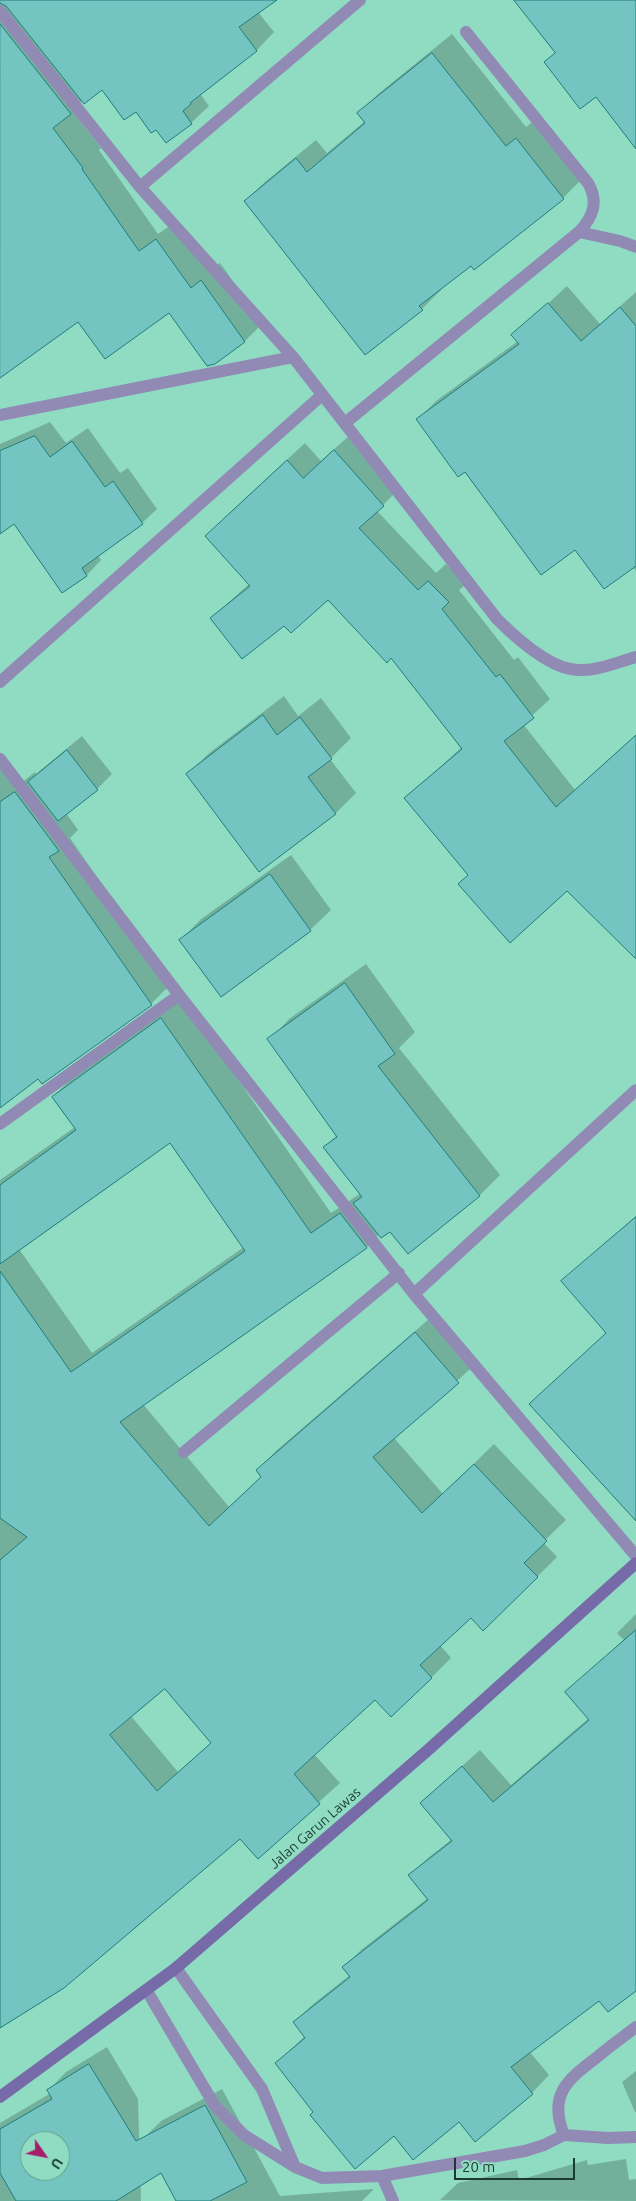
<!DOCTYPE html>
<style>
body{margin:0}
#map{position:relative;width:636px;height:2201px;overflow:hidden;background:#90dcc3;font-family:Ubuntu,sans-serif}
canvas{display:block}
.north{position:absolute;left:20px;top:2131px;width:50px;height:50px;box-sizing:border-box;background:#90dcc3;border:1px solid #619c89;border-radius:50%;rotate:123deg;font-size:14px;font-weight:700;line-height:20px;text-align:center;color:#1b3b31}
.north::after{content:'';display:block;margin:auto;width:18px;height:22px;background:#a41e6a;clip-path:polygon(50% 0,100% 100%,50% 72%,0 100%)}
.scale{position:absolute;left:454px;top:2158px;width:121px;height:22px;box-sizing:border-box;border:2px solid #1b3b31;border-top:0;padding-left:6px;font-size:15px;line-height:18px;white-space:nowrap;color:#1b3b31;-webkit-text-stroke:4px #90dcc3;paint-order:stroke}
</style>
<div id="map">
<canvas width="636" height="2201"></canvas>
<div class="north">U</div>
<div class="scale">20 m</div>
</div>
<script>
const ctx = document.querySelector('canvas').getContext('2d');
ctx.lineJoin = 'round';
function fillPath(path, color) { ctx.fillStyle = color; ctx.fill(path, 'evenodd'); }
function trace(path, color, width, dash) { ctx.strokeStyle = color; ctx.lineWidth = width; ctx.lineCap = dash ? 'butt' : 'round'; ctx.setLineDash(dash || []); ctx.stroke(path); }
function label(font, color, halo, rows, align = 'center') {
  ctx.font = font + ' Ubuntu,sans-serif'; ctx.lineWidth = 5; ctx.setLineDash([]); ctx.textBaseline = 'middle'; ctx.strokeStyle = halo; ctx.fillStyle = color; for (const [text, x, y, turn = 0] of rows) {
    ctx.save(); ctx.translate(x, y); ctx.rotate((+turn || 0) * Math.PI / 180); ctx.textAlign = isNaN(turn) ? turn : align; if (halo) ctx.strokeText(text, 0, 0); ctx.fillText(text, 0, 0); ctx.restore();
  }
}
const shadow = new Path2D(`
 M 0,0 L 275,0 L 258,12 L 274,32 L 257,50 L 200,94 L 209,106 L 191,123 L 156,128 L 137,110 L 102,88 L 83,100 L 72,111 L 101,148 L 99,150 L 158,234 L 175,222 L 210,270 L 220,263 L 263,323 L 244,342 L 170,311 L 79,320 L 0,369 Z
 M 452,34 L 526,127 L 536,119 L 582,179 L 563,198 L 440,288 L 441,290 L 422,309 L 245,201 L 265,182 L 316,140 L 327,153 L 365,121 L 359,113 L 378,94 Z
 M 567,286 L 600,324 L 636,292 L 636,571 L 633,567 L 576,548 L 465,470 L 418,419 L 436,401 L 518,341 L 513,336 Z
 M 50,422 L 66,443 L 88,428 L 120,473 L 128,468 L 157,509 L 142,523 L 98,555 L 101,560 L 87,575 L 63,591 L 14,522 L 0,532 L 0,444 Z
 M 352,433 L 401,487 L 377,511 L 436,573 L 446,564 L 466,584 L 459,590 L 514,660 L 518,657 L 550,699 L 523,724 L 575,790 L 636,735 L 636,957 L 567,889 L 470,875 L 406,798 L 462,747 L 391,656 L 328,599 L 284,624 L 211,618 L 249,584 L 224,518 L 305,443 L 321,461 Z
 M 284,696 L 298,716 L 321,698 L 351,738 L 330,759 L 356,793 L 336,813 L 260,870 L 188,774 L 208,754 Z
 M 82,736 L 112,774 L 97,789 L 66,813 L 78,830 L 70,838 L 171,984 L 151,1004 L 42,1082 L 39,1077 L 0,1106 L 0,766 L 16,787 L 35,772 L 36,774 Z
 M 291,855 L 331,910 L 310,930 L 181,940 L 201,919 Z
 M 366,964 L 415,1032 L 399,1048 L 500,1175 L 480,1195 L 408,1253 L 390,1230 L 379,1234 L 367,1247 L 143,1404 L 229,1507 L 262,1476 L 257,1470 L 277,1450 L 436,1313 L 478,1362 L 394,1438 L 443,1494 L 494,1444 L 566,1520 L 543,1542 L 557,1557 L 537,1577 L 471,1616 L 440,1645 L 451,1658 L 432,1677 L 375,1698 L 314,1754 L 340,1783 L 258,1857 L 240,1837 L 0,2026 L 0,1180 L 75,1127 L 53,1097 L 73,1077 L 182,999 L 331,1213 L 361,1193 L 325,1147 L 337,1135 L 269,1040 L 289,1019 ZM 170,1141 L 244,1247 L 92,1353 L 19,1249 ZM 165,1687 L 212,1742 L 178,1772 L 131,1716 Z
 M 636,1216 L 636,1489 L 607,1333 L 563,1281 Z
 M 636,1614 L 636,1989 L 600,2000 L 529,2051 L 549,2075 L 532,2093 L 459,2120 L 394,2134 L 315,2112 L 276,2063 L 305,2036 L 295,2022 L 312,2005 L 350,1975 L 344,1967 L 361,1950 L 428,1898 L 410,1875 L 428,1858 L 452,1839 L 421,1803 L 480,1750 L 511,1785 L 589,1718 L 566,1692 L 624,1640 L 617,1633 Z
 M 107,2047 L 138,2099 L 141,2201 L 0,2201 L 0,2123 L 51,2093 L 49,2090 L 66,2072 ZM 30,2141 L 60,2141 L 60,2171 L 30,2171 Z
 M 636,2071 L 636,2112 L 635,2112 L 622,2082 Z
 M 222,2089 L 280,2196 L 374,2189 L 362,2201 L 177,2201 L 144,2138 L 161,2121 Z
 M 626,2159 L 629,2180 L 636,2179 L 636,2201 L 440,2200 L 458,2183 L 517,2170 L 519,2180 L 587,2160 L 588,2165 Z`);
const building = new Path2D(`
 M 0,0 L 277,0 L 239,27 L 257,51 L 190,103 L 191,104 L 183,111 L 192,124 L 166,143 L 156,130 L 151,133 L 136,112 L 124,120 L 102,90 L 84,104 L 6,6 L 0,3 Z
 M 514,0 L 636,0 L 636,149 L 596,97 L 580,109 L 544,62 L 555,53 Z
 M 0,24 L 71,114 L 53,128 L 83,168 L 82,169 L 139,251 L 156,239 L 191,288 L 201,280 L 245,342 L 215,364 L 207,366 L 169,313 L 105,359 L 78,322 L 0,378 Z
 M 432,53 L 506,146 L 516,138 L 564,199 L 474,270 L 471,266 L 419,306 L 423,310 L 365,355 L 244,201 L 296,158 L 307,172 L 365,123 L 357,113 Z
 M 548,303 L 581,341 L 620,307 L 636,326 L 636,566 L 604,589 L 575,550 L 541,575 L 465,472 L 458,477 L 416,419 L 519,344 L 511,335 Z
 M 35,436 L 50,457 L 72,441 L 105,487 L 113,481 L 143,524 L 82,568 L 87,576 L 62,593 L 14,524 L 0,534 L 0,451 Z
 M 334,450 L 384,506 L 359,528 L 418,590 L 428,581 L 449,602 L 442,609 L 496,677 L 500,674 L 534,718 L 504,741 L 556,807 L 636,735 L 636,959 L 567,891 L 510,943 L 458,884 L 468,875 L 404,798 L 462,749 L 391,658 L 387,663 L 328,600 L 291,633 L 284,626 L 242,659 L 210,618 L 250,586 L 205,536 L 287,460 L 303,478 Z
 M 263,715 L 277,735 L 300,717 L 332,759 L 308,777 L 336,814 L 259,872 L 186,774 Z
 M 67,750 L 98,790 L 58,821 L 28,782 Z
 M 15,792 L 59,851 L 49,857 L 152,1005 L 42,1084 L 38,1079 L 0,1108 L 0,802 Z
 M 270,874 L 311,931 L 221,997 L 179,940 Z
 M 345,983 L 395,1054 L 378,1066 L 480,1196 L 408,1254 L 390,1232 L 381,1238 L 353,1203 L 362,1197 L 323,1147 L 337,1137 L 267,1039 Z
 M 161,1018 L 311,1233 L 340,1213 L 367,1248 L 120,1422 L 209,1526 L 261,1477 L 256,1470 L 415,1332 L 459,1383 L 373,1457 L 422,1513 L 474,1464 L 547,1541 L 524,1563 L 538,1577 L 483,1631 L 471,1618 L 420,1665 L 432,1678 L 391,1717 L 375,1700 L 294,1774 L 320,1804 L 258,1859 L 240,1839 L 64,1988 L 0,2028 L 0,1560 L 27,1537 L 0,1518 L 0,1271 L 71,1372 L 245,1251 L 170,1143 L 0,1264 L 0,1185 L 76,1130 L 52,1097 ZM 165,1689 L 211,1743 L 157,1791 L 110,1735 Z
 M 636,1217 L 636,1521 L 529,1404 L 606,1333 L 561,1281 Z
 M 636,1630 L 636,1991 L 608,2012 L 599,2001 L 511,2067 L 533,2094 L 475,2142 L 459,2122 L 413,2160 L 394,2136 L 355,2169 L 310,2115 L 313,2112 L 275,2063 L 305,2038 L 293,2022 L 350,1977 L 342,1967 L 428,1900 L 408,1875 L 452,1841 L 420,1803 L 462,1766 L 493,1802 L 589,1720 L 565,1692 Z
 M 89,2064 L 136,2141 L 205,2105 L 247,2182 L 210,2201 L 176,2201 L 161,2173 L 116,2201 L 16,2201 L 0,2173 L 0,2129 L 52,2099 L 47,2090 ZM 30,2141 L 60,2141 L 60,2171 L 30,2171 Z`);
const service = new Path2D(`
 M 184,1452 L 399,1273`);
const minor = new Path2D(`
 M 360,0 L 140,187 L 293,357 L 497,619 C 516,638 551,670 579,670 C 598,671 618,662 636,657
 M 0,11 L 140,187
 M 579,232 L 620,241 L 636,247
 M 0,415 L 293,357
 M 345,423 L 579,232 C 593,217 599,202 588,183 L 466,32
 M 0,682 L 322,395
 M 0,759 L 179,995 L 414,1294 L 636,1556
 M 0,1124 L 179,995
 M 414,1294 L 636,1090
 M 176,1968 L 262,2089 L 295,2167
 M 147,1991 L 215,2106 L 244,2135 L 295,2167 L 322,2178 L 382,2176 L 525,2151 L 544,2145 L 564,2135 L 608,2138 L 636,2137
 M 564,2135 C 548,2095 567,2080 596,2058 C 609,2047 623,2037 636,2027
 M 382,2176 L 393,2201`);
const secondary = new Path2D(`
 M 0,2097 L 176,1968 L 428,1750 L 636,1563`);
const streetNames = [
 ["Jalan Garun Lawas",315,1828,-41]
];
fillPath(shadow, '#0003');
fillPath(building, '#74c5c2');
trace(building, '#1f7d7b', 1);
trace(service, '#918ab5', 12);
trace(minor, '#918ab5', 12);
trace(secondary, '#766aa8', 12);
label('14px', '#1b3b31', '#90dcc3', streetNames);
</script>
